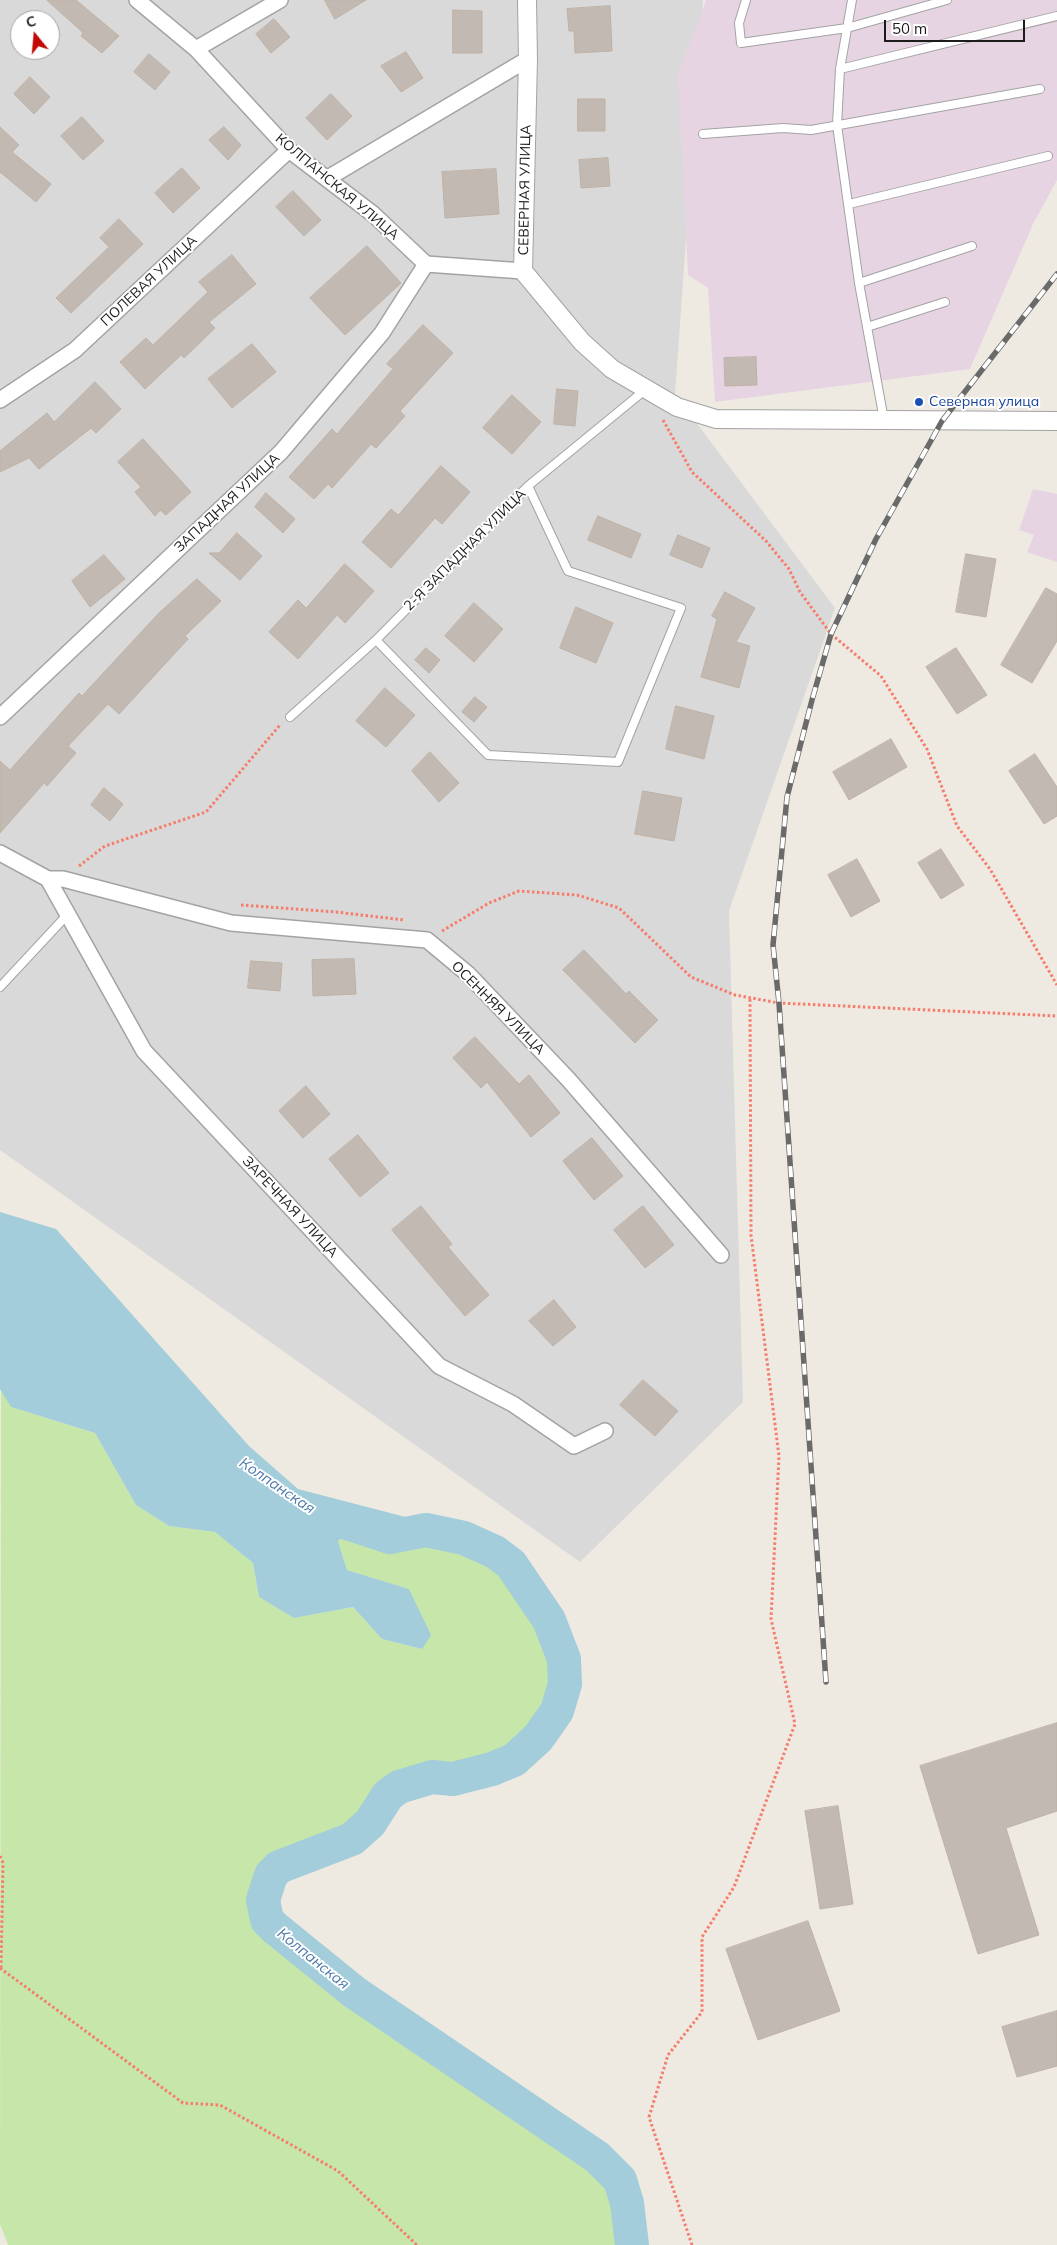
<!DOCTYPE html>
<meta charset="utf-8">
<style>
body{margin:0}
#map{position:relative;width:1057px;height:2245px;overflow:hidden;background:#eeeae2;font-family:Mulish,sans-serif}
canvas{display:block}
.north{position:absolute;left:10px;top:10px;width:50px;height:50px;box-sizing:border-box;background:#fff;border:1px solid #a4a4a4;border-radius:50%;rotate:343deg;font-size:14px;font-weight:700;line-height:20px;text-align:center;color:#1c1c1c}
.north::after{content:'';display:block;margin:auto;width:18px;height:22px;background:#c30905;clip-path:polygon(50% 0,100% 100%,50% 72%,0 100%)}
.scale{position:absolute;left:884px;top:20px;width:141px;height:22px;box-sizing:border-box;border:2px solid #1c1c1c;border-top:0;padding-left:6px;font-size:15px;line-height:18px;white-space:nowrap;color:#1c1c1c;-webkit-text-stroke:4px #fff;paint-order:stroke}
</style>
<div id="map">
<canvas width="1057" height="2245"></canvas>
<div class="north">С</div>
<div class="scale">50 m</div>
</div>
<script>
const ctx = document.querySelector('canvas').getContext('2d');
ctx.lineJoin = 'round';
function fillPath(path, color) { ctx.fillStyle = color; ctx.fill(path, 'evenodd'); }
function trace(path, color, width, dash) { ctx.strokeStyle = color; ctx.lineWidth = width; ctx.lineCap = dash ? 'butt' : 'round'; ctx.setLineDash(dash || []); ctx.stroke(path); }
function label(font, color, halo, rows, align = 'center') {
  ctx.font = font + ' Mulish,sans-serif'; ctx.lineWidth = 4; ctx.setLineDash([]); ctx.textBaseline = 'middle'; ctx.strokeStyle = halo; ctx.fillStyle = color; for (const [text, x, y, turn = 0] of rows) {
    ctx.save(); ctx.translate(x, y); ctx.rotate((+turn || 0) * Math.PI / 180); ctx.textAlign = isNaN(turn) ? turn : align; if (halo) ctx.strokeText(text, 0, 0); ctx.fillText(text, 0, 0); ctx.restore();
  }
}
const residential = new Path2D(`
 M 0,0 L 703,0 L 675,394 L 835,608 L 729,911 L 743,1402 L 580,1562 L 0,1150 ZM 20,20 L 50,20 L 50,50 L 20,50 Z`);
const industrial = new Path2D(`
 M 706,0 L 1057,0 L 1057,180 L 1033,224 L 970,369 L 715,402 L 708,288 L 688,275 L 678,75 Z
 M 1033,489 L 1057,494 L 1057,562 L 1027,552 L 1034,535 L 1019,530 Z`);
const grass = new Path2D(`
 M 1,1388 L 11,1407 L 95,1433 L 136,1505 L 169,1526 L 215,1532 L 253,1563 L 259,1597 L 294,1618 L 353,1607 L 382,1639 L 422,1649 L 409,1589 L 347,1570 L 338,1541 L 347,1533 L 426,1530 L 464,1538 L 495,1552 L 511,1564 L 549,1620 L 564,1659 L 565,1684 L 557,1711 L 538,1738 L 514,1760 L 492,1769 L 453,1779 L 432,1777 L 399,1787 L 388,1795 L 370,1823 L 352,1839 L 279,1867 C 261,1884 257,1911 275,1928 L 354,1992 L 597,2157 L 620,2180 L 627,2203 L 632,2245 L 8,2245 L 0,2224 Z`);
const water = new Path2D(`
 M 0,1212 L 56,1229 L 249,1446 L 298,1489 L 421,1521 L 426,1530 L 347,1533 L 338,1541 L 347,1570 L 409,1589 L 431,1635 L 422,1649 L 382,1639 L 353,1607 L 294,1618 L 259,1597 L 253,1563 L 215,1532 L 169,1526 L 136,1505 L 95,1433 L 11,1407 L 0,1389 Z`);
const river = new Path2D(`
 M 329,1517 L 390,1537 L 426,1530 L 464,1538 L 495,1552 L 511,1564 L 549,1620 L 564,1659 L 565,1684 L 557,1711 L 538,1738 L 514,1760 L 492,1769 L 453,1779 L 432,1777 L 399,1787 L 388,1795 L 370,1823 L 352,1839 L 279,1867 L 271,1875 L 263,1900 L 267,1920 L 275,1928 L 354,1992 L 597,2157 L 620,2180 L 627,2203 L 632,2245`);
const building = new Path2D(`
 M 47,0 L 76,0 L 119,36 L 102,53 L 81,36 L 83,33 Z
 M 325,0 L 366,0 L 335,19 Z
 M 610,6 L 612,51 L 575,53 L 574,31 L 569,31 L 567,9 Z
 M 453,10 L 482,11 L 482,53 L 453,53 Z
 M 274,19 L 290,37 L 271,53 L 256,34 Z
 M 406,52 L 423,78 L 401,92 L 381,66 Z
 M 149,54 L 170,72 L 155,90 L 134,72 Z
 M 30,77 L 50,97 L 34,114 L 14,94 Z
 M 331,94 L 352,116 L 327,140 L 306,118 Z
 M 578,99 L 605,99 L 605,131 L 578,131 Z
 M 82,117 L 104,141 L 83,160 L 61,136 Z
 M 0,127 L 19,145 L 12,152 L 51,184 L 36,202 L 0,172 Z
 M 224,127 L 241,145 L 228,160 L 209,140 Z
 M 608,158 L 610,186 L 581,188 L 579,160 Z
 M 182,168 L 200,188 L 173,213 L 155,193 Z
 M 496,169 L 499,214 L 445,218 L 442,172 Z
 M 293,191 L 321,220 L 304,236 L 276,207 Z
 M 119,219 L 143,244 L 71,313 L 56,298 L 109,247 L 100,238 Z
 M 367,246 L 401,283 L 345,335 L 310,298 Z
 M 232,255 L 256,284 L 209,322 L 215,328 L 184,358 L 181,355 L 145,389 L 120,362 L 146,338 L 153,345 L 208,292 L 199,282 Z
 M 423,325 L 453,353 L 400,411 L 405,416 L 376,448 L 371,444 L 332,488 L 328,484 L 314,499 L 289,477 L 332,429 L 337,434 L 393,369 L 387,364 Z
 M 252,344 L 276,372 L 232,408 L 208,379 Z
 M 756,357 L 757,385 L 725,386 L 724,358 Z
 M 95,382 L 121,409 L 96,433 L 91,428 L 39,469 L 29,458 L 0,472 L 0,451 L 47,413 L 54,422 Z
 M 557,389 L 578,391 L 575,426 L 554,424 Z
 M 512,395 L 541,422 L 512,454 L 483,428 Z
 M 143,439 L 191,492 L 166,515 L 160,510 L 155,516 L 135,492 L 141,487 L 118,462 Z
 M 441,466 L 470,492 L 442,524 L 435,518 L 391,568 L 362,542 L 391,509 L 398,515 Z
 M 266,493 L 295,519 L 283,533 L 255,507 Z
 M 598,516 L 641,534 L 631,558 L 588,540 Z
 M 237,533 L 262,556 L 240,580 L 209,553 L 219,553 Z
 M 678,535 L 710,548 L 702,568 L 670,555 Z
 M 966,554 L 996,559 L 986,617 L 956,612 Z
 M 104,555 L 125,579 L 90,607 L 72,581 Z
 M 345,564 L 374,591 L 345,623 L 337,615 L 298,659 L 269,632 L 298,600 L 306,608 Z
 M 197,579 L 221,601 L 185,636 L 188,639 L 119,714 L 108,704 L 68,746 L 76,753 L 47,786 L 44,783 L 0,833 L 0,761 L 10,770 L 79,693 L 82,696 L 159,613 Z
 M 1046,588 L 1057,594 L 1057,641 L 1032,683 L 1001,665 Z
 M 725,592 L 755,608 L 736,642 L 750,646 L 739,688 L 701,677 L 717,619 L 712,616 Z
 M 474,603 L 503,629 L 474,662 L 445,636 Z
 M 576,607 L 613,623 L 596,663 L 560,648 Z
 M 426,648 L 440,660 L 429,673 L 415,660 Z
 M 956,648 L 987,695 L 957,714 L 926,667 Z
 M 385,688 L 415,715 L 386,747 L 356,721 Z
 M 475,697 L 487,707 L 474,722 L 462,712 Z
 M 676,706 L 714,716 L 704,759 L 666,749 Z
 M 891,739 L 907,767 L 849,800 L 833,772 Z
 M 430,752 L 459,783 L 439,802 L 412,771 Z
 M 1035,754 L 1057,787 L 1057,816 L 1044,824 L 1009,771 Z
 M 104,788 L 123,804 L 110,821 L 91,805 Z
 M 643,791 L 682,798 L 674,841 L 635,834 Z
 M 941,849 L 964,885 L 941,899 L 918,863 Z
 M 857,859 L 880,901 L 851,917 L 828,875 Z
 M 584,950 L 626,994 L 629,991 L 658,1020 L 635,1043 L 563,970 Z
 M 354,959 L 356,994 L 313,996 L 312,960 Z
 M 251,961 L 282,963 L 280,991 L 248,988 Z
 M 475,1037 L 519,1084 L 529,1075 L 560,1113 L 531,1137 L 487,1082 L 481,1088 L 453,1058 Z
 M 306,1086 L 330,1114 L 303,1138 L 279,1111 Z
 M 358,1135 L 389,1173 L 360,1197 L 329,1159 Z
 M 592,1138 L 623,1176 L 594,1200 L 563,1161 Z
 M 421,1206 L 452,1244 L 448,1247 L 489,1295 L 465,1316 L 392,1230 Z
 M 643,1206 L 674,1245 L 645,1268 L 614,1230 Z
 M 554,1300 L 576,1327 L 553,1346 L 529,1321 Z
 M 643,1380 L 678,1411 L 655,1436 L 620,1405 Z
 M 1057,1723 L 1057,1811 L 1006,1828 L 1039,1935 L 978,1954 L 920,1766 Z
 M 838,1806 L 853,1904 L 820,1909 L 805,1811 Z
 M 808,1921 L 840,2011 L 758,2040 L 726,1949 Z
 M 1057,2011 L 1057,2066 L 1017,2077 L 1002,2027 Z`);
const path = new Path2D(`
 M 663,420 L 692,472 L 766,541 L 789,569 L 800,592 L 831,634 L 881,676 L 927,749 L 957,826 L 990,869 L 1057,985
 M 79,866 L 105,846 L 206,812 L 280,725
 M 241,905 L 336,912 L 404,920
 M 442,931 L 489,903 L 519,891 L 577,895 L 619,908 L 691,977 L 735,995 L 779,1003 L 1057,1016
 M 0,1856 L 3,1863 L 1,1968
 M 0,1968 L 183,2103 L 220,2105 L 338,2171 L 417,2245
 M 692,2245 L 649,2117 L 668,2055 L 702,2012 L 702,1937 L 734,1887 L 795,1724 L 771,1619 L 779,1456 L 751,1235 L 750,998`);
const service = new Path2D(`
 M 746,0 L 739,23 L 741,43 L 847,28 L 947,0
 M 852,0 L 840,69 L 837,125 L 859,283 L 884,420
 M 840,69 L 1057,16
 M 703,134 L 783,128 L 811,130 L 1040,89
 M 849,204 L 1048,156
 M 859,283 L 972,246
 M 867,327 L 945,302
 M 376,640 L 488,755 L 618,762 L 681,608 L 568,571 L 528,486
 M 290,717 L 376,640 L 528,486 L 645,390
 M 0,987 L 68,914`);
const minor = new Path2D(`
 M 137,0 L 196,49 L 289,150 L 373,214 L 426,264 L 523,271
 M 196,49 L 280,0
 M 328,178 L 528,59
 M 0,400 L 75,350 L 289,150
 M 0,717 L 281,452 L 382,333 L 426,264
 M 0,853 L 48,879 L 63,879 L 231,923 L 427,940 L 468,974 L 568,1079 L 721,1255
 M 48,879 L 144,1051 L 439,1366 L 513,1404 L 574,1446 L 605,1431`);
const tertiary = new Path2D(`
 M 527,0 L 528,59 L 523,271 L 582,342 L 612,369 L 677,407 L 716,419 L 1057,421`);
const rail = new Path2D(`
 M 826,1682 L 779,1003 L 773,945 L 787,797 L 812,700 L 831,634 L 876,539 L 942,421 L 1057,274`);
const markers = [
 [919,402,5,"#1a4fb4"]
];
const streetNames = [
 ["КОЛПАНСКАЯ УЛИЦА",337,187,40],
 ["СЕВЕРНАЯ УЛИЦА",525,190,-89],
 ["ПОЛЕВАЯ УЛИЦА",149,281,-43],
 ["ЗАПАДНАЯ УЛИЦА",227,503,-43],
 ["2-Я ЗАПАДНАЯ УЛИЦА",465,550,-45],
 ["ОСЕННЯЯ УЛИЦА",498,1008,45],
 ["ЗАРЕЧНАЯ УЛИЦА",290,1207,47]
];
const transitNames = [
 ["Северная улица",929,402]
];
const waterNames = [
 ["Колпанская",277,1486,34],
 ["Колпанская",313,1959,39]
];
fillPath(residential, '#dad9d9');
fillPath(industrial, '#e6d4e3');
fillPath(grass, '#c6e7a9');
fillPath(water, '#a3cdda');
trace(river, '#a3cdda', 34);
fillPath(building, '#c2bab2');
trace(building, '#bfb1a5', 1);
trace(service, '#a3a3a3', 10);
trace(minor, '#a3a3a3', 18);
trace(tertiary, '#a3a3a3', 20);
trace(path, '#f67c6b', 3, [2.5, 2.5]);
trace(service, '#fff', 8);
trace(minor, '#fff', 15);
trace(tertiary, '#fff', 18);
trace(rail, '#6a6a6a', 5.5);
trace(rail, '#fff', 4, [11]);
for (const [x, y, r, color] of markers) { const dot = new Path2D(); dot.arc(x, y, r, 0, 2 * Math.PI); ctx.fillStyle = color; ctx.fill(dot); trace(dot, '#fff', 2); }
label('14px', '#1c1c1c', '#fff', streetNames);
label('14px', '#164399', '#fff', transitNames, 'left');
label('italic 15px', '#4c79a9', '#fff', waterNames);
</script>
